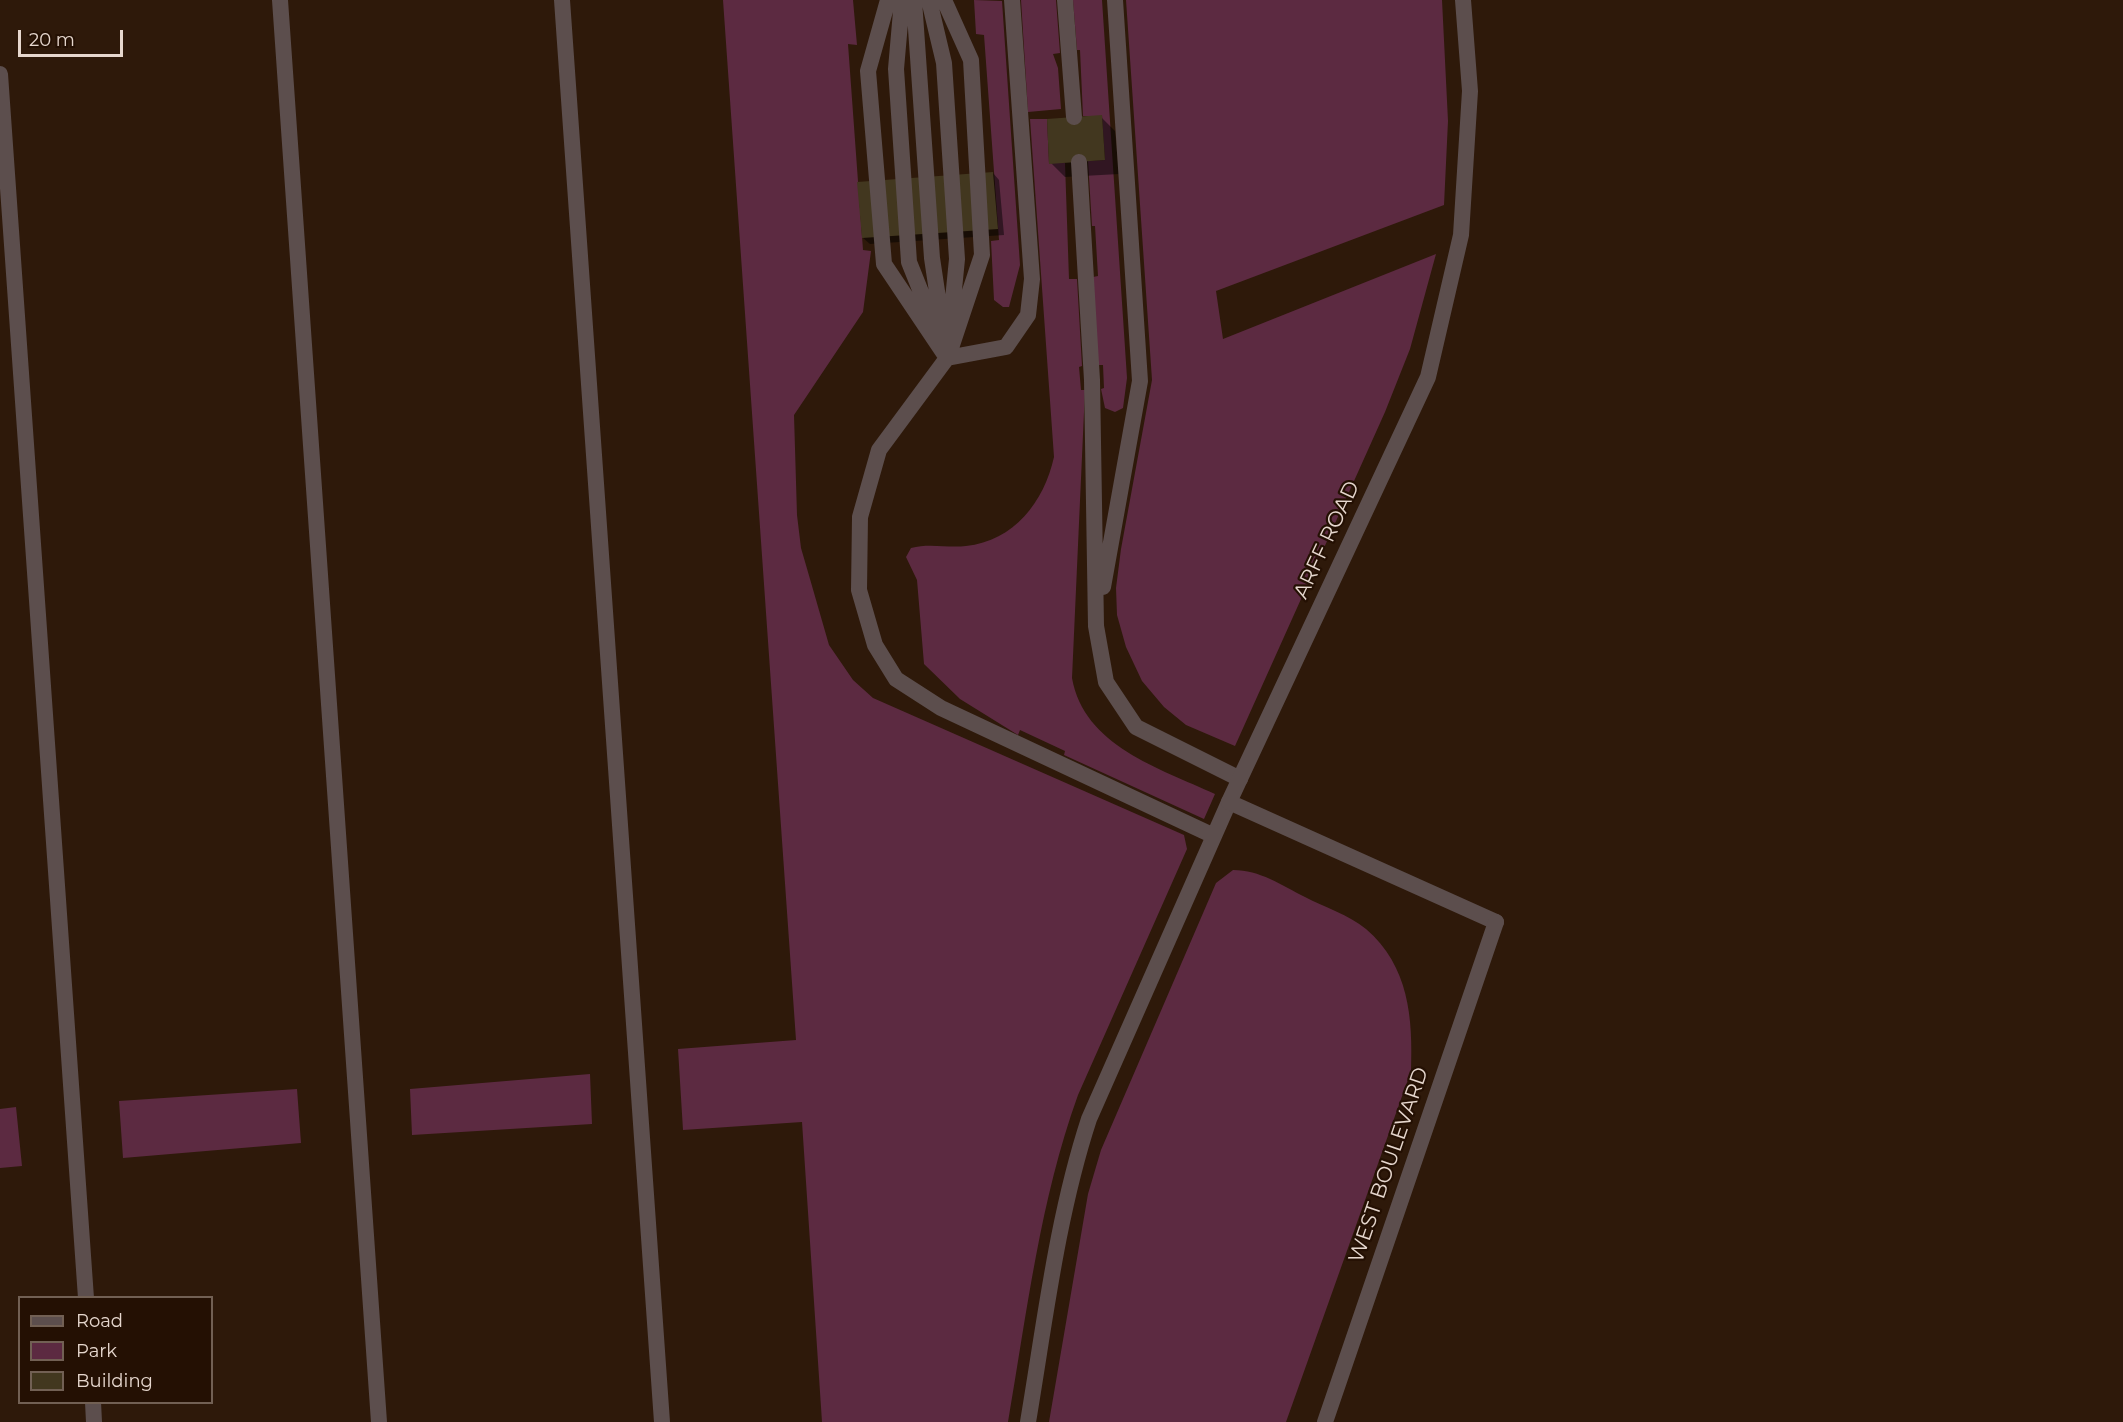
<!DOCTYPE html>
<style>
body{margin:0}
#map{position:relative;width:2123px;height:1422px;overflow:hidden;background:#2e190a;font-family:Montserrat,sans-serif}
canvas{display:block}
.legend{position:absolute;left:18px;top:1296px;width:195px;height:108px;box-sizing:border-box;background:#241003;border:2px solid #726054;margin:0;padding:8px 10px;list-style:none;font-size:18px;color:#e6d7ce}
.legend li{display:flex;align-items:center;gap:12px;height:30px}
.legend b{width:30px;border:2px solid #726054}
.scale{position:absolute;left:18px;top:30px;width:105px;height:27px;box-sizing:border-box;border:3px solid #e6d7ce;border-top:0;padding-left:8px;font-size:18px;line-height:21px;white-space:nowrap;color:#e6d7ce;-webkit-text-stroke:4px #241003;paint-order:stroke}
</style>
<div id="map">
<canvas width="2123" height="1422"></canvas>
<ul class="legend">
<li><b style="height:8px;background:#5c4e4d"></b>Road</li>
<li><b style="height:16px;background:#5c2a41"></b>Park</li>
<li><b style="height:16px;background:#42371f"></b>Building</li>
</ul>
<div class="scale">20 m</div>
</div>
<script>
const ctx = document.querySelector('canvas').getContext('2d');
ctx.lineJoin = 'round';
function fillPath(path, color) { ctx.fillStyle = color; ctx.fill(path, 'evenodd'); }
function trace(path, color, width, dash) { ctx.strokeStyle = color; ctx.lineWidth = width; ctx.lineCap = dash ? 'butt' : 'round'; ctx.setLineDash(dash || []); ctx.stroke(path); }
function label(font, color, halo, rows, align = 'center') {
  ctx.font = font + ' Montserrat,sans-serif'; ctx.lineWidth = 4.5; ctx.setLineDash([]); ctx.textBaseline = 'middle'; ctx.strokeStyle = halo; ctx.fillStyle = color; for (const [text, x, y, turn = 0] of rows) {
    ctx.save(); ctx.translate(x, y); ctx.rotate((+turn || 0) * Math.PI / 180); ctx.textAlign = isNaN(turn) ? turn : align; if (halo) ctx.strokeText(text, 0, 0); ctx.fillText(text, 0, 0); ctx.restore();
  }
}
const green = new Path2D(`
 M 723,0 L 853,0 L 857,45 L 848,44 L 863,250 L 871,251 L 863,312 L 794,415 L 797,515 L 801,548 L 810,579 L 829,645 L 853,680 L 873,698 L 1184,835 L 1187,849 L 1078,1095 C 1040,1200 1027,1312 1008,1422 L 822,1422 L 802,1122 L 683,1130 L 678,1049 L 796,1040 Z
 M 974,0 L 1002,1 L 1020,265 L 1009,307 L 1003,307 L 994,300 L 991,241 L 999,240 L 984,35 L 976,34 Z
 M 1021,0 L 1056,0 L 1060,53 L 1053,54 L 1058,68 L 1061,109 L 1028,112 Z
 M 1073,0 L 1102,0 L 1127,378 L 1123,408 L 1115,412 L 1105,408 L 1101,389 L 1104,388 L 1103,365 L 1098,365 L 1093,277 L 1098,276 L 1095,226 L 1092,226 L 1088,161 L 1105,160 L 1102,116 L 1083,116 L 1080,50 L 1077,50 Z
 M 1126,0 L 1442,0 L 1448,121 L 1444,205 L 1216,291 L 1223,339 L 1436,254 L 1410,349 L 1385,412 L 1235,746 L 1186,725 L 1164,707 L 1142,681 L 1126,647 L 1117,615 L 1116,588 L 1121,549 L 1152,380 Z
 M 1030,119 L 1047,119 L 1049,163 L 1065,163 L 1069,279 L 1077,279 L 1082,366 L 1079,367 L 1081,390 L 1085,390 L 1072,678 C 1084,746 1159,768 1215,794 L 1204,819 L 1064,755 L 1065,751 L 1020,730 L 1018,735 L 960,699 L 924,664 L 917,580 L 906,557 L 911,548 C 929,543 947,548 966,546 C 1014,541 1044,502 1054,457 Z
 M 1233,870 C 1260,870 1281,885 1305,897 C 1324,907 1349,915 1366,929 C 1409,966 1413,1018 1411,1071 L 1286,1422 L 1049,1422 L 1088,1194 L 1101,1150 L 1216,883 Z
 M 590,1074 L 592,1124 L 412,1135 L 410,1089 Z
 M 297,1089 L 301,1143 L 123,1158 L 119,1101 Z
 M 16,1107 L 22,1166 L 0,1168 L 0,1109 Z`);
const shadow = new Path2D(`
 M 1101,117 L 1115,131 L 1119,174 L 1065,177 L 1051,163 Z
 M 993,173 L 999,180 L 1004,235 L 870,244 L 863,238 Z`);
const building = new Path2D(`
 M 1102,115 L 1105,160 L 1049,164 L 1047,119 Z
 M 993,172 L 998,229 L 862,238 L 857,182 Z`);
const service = new Path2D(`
 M 280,0 L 379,1422
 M 562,0 L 662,1422
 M 888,0 L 868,71 L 884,264 L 945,355
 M 902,0 L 896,69 L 909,262 L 935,327
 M 914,0 L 932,258 L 947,358 L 879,450 L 860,517 L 859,590 L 875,645 L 896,679 L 941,708 L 1214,836
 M 929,0 L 944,63 L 957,259 L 950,330
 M 944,0 L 971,60 L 982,255 L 949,354
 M 1065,0 L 1074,117
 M 0,74 L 86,1298
 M 1079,162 L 1092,380 L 1096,626 L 1106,682 L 1136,727 L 1240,779
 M 947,358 L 1006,347 L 1028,315 L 1032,279 L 1012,0
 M 1103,587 L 1140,381 L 1115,0
 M 93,1402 L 94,1422
 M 1028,1422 C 1045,1321 1057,1217 1089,1119 L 1229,802`);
const minor = new Path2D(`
 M 1463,0 L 1470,91 L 1461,235 L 1428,377 L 1229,802 L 1496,922`);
const tertiary = new Path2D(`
 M 1325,1422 L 1496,922`);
const streetNames = [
 ["ARFF ROAD",1327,540,-65],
 ["WEST BOULEVARD",1389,1165,-71]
];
fillPath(green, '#5c2a41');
fillPath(shadow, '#0007');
fillPath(building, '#42371f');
trace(service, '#5c4e4d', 16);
trace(minor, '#5c4e4d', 16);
trace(tertiary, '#5c4e4d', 16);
label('21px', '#e6d7ce', '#241003', streetNames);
</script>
